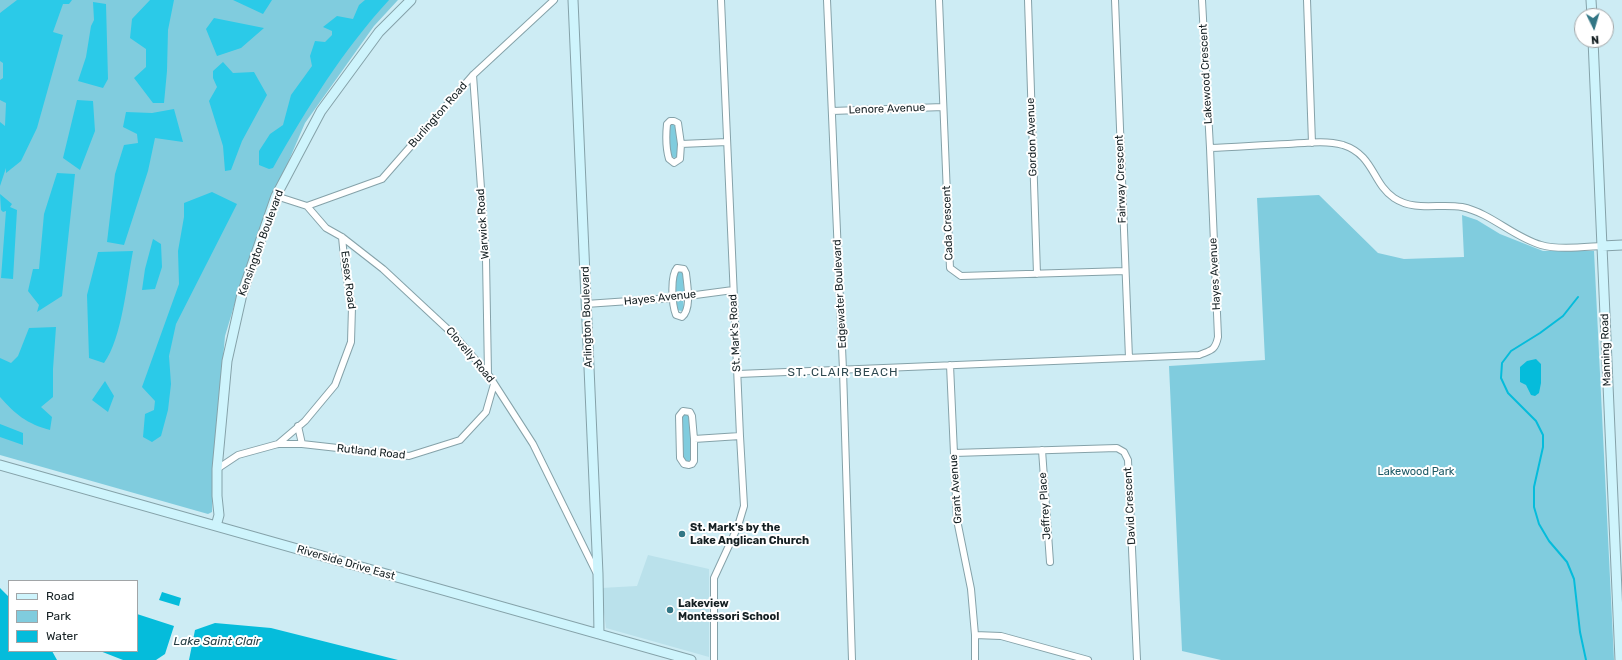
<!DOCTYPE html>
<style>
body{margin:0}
#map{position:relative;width:1622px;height:660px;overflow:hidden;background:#cdecf4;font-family:Rubik,sans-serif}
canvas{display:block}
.legend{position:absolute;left:8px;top:580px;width:130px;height:72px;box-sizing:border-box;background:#fff;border:1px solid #a1a5a7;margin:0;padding:5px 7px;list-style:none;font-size:12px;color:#141f22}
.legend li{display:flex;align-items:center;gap:8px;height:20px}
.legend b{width:20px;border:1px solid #a1a5a7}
.north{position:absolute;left:1574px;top:8px;width:40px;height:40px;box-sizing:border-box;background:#fff;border:1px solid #a1a5a7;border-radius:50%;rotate:175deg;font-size:11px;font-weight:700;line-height:16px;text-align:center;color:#141f22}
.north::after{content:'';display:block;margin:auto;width:14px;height:18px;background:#327685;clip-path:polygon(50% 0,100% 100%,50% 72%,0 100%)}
</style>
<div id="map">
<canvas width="1622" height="660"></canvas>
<ul class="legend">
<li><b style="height:5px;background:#cef4fc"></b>Road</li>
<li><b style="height:11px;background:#80ccde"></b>Park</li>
<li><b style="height:11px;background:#05bcdb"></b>Water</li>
</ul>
<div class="north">N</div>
</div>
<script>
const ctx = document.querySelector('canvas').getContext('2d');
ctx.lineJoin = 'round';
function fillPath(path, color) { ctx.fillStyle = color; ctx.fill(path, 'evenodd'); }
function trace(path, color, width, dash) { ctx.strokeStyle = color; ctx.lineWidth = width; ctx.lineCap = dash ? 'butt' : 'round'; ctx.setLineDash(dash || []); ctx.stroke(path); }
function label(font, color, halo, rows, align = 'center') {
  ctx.font = font + ' Rubik,sans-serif'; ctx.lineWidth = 4; ctx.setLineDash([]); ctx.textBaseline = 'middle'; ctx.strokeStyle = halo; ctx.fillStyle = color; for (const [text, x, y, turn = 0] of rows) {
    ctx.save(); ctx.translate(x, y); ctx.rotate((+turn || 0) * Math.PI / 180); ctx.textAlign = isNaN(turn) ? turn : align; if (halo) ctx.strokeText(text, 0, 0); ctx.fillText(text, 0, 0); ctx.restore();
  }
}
const built = new Path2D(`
 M 648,555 L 709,569 L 709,657 L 606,628 L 601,588 L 637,586 Z`);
const green = new Path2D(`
 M 0,0 L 398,0 L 374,26 L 305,123 L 262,223 L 240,286 L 225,336 L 213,468 L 212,512 L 208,514 L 0,455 Z
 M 671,124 L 676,126 L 679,154 L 676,158 L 671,157 L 670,154 L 669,128 Z
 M 1319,195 L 1378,253 L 1404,259 L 1464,257 L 1462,215 L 1477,220 L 1500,234 L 1543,251 L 1594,251 L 1614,660 L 1221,660 L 1182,651 L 1169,366 L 1265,360 L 1257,198 Z
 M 678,271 L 683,273 L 684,292 L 675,291 L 675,274 Z
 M 683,299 L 684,308 L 682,311 L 677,310 L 675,303 L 677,300 Z
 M 683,414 L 688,414 L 690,420 L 692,459 L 687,462 L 685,461 L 682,457 L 681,419 Z`);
const forest = new Path2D(`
 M 17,0 L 72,0 L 69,4 L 63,4 L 53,32 L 63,35 L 37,128 L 21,161 L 6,173 L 6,168 L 0,186 L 0,122 L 5,126 L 6,103 L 0,100 L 0,80 L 3,78 L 3,63 L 0,61 L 0,13 Z
 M 150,0 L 174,0 L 168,30 L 167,71 L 164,103 L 153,103 L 134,78 L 146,67 L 146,49 L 130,38 L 132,19 Z
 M 233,0 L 272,0 L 263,14 Z
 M 365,0 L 389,0 C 343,50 307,108 273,168 L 269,169 L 259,165 L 259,151 L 270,134 L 283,125 L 291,95 L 312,66 L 310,56 L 315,41 L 325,42 L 332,35 L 332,31 L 323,27 L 337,16 L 353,19 L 359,5 Z
 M 93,2 L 106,4 L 108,79 L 103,88 L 78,81 L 86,57 L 91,26 L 94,20 Z
 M 214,18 L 264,28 L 241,48 L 217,56 L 206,29 Z
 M 223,62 L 233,73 L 254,72 L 267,95 L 242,141 L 231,170 L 225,171 L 223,146 L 209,101 L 217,87 L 213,78 L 213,71 Z
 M 77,100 L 93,101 L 95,131 L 80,170 L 63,158 Z
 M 174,109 L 183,142 L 155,138 L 148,171 L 124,245 L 107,242 L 115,174 L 124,145 L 138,143 L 137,134 L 123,127 L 126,112 L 152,113 Z
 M 57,173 L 75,174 L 62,296 L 37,312 L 39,305 L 28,291 L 33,269 L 39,269 L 44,214 Z
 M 212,192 L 237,204 L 176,324 L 169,356 L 171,384 L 168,410 L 161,436 L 152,442 L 143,437 L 145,414 L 154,410 L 155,401 L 142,387 L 179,284 L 178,251 L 184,217 L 184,203 Z
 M 0,194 L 12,204 L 10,207 L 17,210 L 13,279 L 1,278 L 6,211 L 3,212 L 1,210 Z
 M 153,239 L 161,244 L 162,267 L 155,289 L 142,290 L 145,269 Z
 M 133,251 C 127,281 122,339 104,363 L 89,358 L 87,295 L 98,252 Z
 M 56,327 L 53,369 L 53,397 L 41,407 L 52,417 L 50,430 C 27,424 15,414 0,397 L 0,358 L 11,363 L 18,356 L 29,328 Z
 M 105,381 L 114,396 L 108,412 L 92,400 Z
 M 0,424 L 23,433 L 23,445 L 0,437 Z`);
const water = new Path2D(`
 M 1536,359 L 1541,364 L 1541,383 L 1539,393 L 1535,396 L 1531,395 L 1526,385 L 1520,382 L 1520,367 L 1527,361 Z
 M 0,588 L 9,597 L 9,651 L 52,651 L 57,660 L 0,660 Z
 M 162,592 L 181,598 L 179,606 L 159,600 Z
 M 137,614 L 174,626 L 165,654 L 156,660 L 123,660 L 100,651 L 137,651 Z
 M 215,623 L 271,628 L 398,660 L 189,660 L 195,630 Z`);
const stream = new Path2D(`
 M 1578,297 L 1563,316 L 1540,333 L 1511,351 L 1502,363 L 1501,378 L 1508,393 L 1536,421 L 1543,435 L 1543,447 L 1534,487 L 1534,507 L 1539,524 L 1549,541 L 1567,562 L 1574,579 L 1580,632 L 1586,660`);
const street = new Path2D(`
 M 827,0 L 843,370 L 852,660
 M 939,0 L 950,268 L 961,276 L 1125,271
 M 1028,0 L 1037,274
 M 1115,0 L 1129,358
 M 1202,0 L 1210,148
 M 1307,0 L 1312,143
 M 473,75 L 486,259 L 488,374
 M 832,111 L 943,107
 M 670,121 L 674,121 L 678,123 L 681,144 L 680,159 L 674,163 L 669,159 C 666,149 666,134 667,124 Z
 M 681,144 L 727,142
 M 276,196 L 307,206 L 326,228 L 342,237 L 383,269 L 455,336 L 488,374 L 533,444 L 596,572
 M 307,206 L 382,179 L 473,75 L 554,0
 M 677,268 L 684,269 L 686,273 C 687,284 692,309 682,317 L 676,315 C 672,305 670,276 677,268 Z
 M 586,304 L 673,298 L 733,290
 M 950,365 L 957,520 L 971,589 L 975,635 L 975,660
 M 738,374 L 1199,355 C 1211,350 1215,351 1218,337 L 1210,148 C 1236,147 1262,145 1288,144 C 1305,143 1326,140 1343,145 C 1374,155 1372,183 1394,198 C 1415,212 1439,203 1462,207 C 1491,213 1513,237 1541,245 C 1558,250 1584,247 1602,246
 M 683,411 L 690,412 L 692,416 L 694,439 L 694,461 L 692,464 L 689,465 L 684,464 L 680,458 L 679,416 Z
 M 298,426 L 302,444
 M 694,439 L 740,436
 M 278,444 L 305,421 L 335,385 L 351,342 L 352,307 L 345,268 L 342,237
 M 1042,450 L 1050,562
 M 954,453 L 1117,448 L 1124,452 L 1128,460 L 1137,660
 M 217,469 L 238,455 L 278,444 L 302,444 L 409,456 L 460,440 L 486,412 L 494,384
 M 975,635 L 1001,636 L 1088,660
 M 714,660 L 714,578 L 738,526 L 744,506 L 740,436 L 721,0`);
const secondary = new Path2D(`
 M 573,0 L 598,574 L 599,634
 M 1591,0 L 1592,16
 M 1593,40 L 1620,660
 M 1602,246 L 1622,245
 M 0,465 L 691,660
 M 216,526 L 219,515 L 217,496 L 217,469 L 227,361 L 242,294 L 276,196 L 321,111 L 379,32 L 411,0`);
const markers = [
 [682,534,4,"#327685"],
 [670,610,4,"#327685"]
];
const streetNames = [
 ["Lakewood Crescent",1206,74,-93],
 ["Lenore Avenue",887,109,-2],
 ["Burlington Road",438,115,-49],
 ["Gordon Avenue",1032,137,-92],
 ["Fairway Crescent",1121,179,-92],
 ["Cada Crescent",948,223,-92],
 ["Warwick Road",483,224,-94],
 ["Kensington Boulevard",261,243,-70],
 ["Hayes Avenue",1215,274,-93],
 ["Essex Road",348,280,83],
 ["Edgewater Boulevard",840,294,-93],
 ["Hayes Avenue",660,298,-6],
 ["Arlington Boulevard",587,317,-92],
 ["St. Mark's Road",735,333,-93],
 ["Manning Road",1606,350,-92],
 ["Clovelly Road",470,355,50],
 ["Rutland Road",371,452,6],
 ["Grant Avenue",956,489,-94],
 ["Jeffrey Place",1045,506,-94],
 ["David Crescent",1130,506,-93],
 ["Riverside Drive East",346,563,16]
];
const parkNames = [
 ["Lakewood Park",1416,472]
];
const poiNames = [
 ["St. Mark's by the",690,528],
 ["Lake Anglican Church",690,541],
 ["Lakeview",678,604],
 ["Montessori School",678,617]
];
const neighbourhoodNames = [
 ["ST. CLAIR BEACH",843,373]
];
const waterNames = [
 ["Lake Saint Clair",217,642]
];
fillPath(built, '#bae1eb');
fillPath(green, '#80ccde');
fillPath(forest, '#2bcae8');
fillPath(water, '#05bcdb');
trace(stream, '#05bcdb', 2);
trace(street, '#85a2a9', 8);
trace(secondary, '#85a2a9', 11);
trace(street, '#fff', 6);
trace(secondary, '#cef4fc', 9);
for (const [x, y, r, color] of markers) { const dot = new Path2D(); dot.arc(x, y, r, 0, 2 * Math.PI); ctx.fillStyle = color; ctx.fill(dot); trace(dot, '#fff', 1.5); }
label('11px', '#141f22', '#fff', streetNames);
label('11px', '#1d5965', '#fff', parkNames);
label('bold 11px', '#141f22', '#fff', poiNames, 'left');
ctx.letterSpacing = '1px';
label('12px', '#2f4950', '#fff', neighbourhoodNames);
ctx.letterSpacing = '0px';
label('italic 12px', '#273f45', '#fff', waterNames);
</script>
